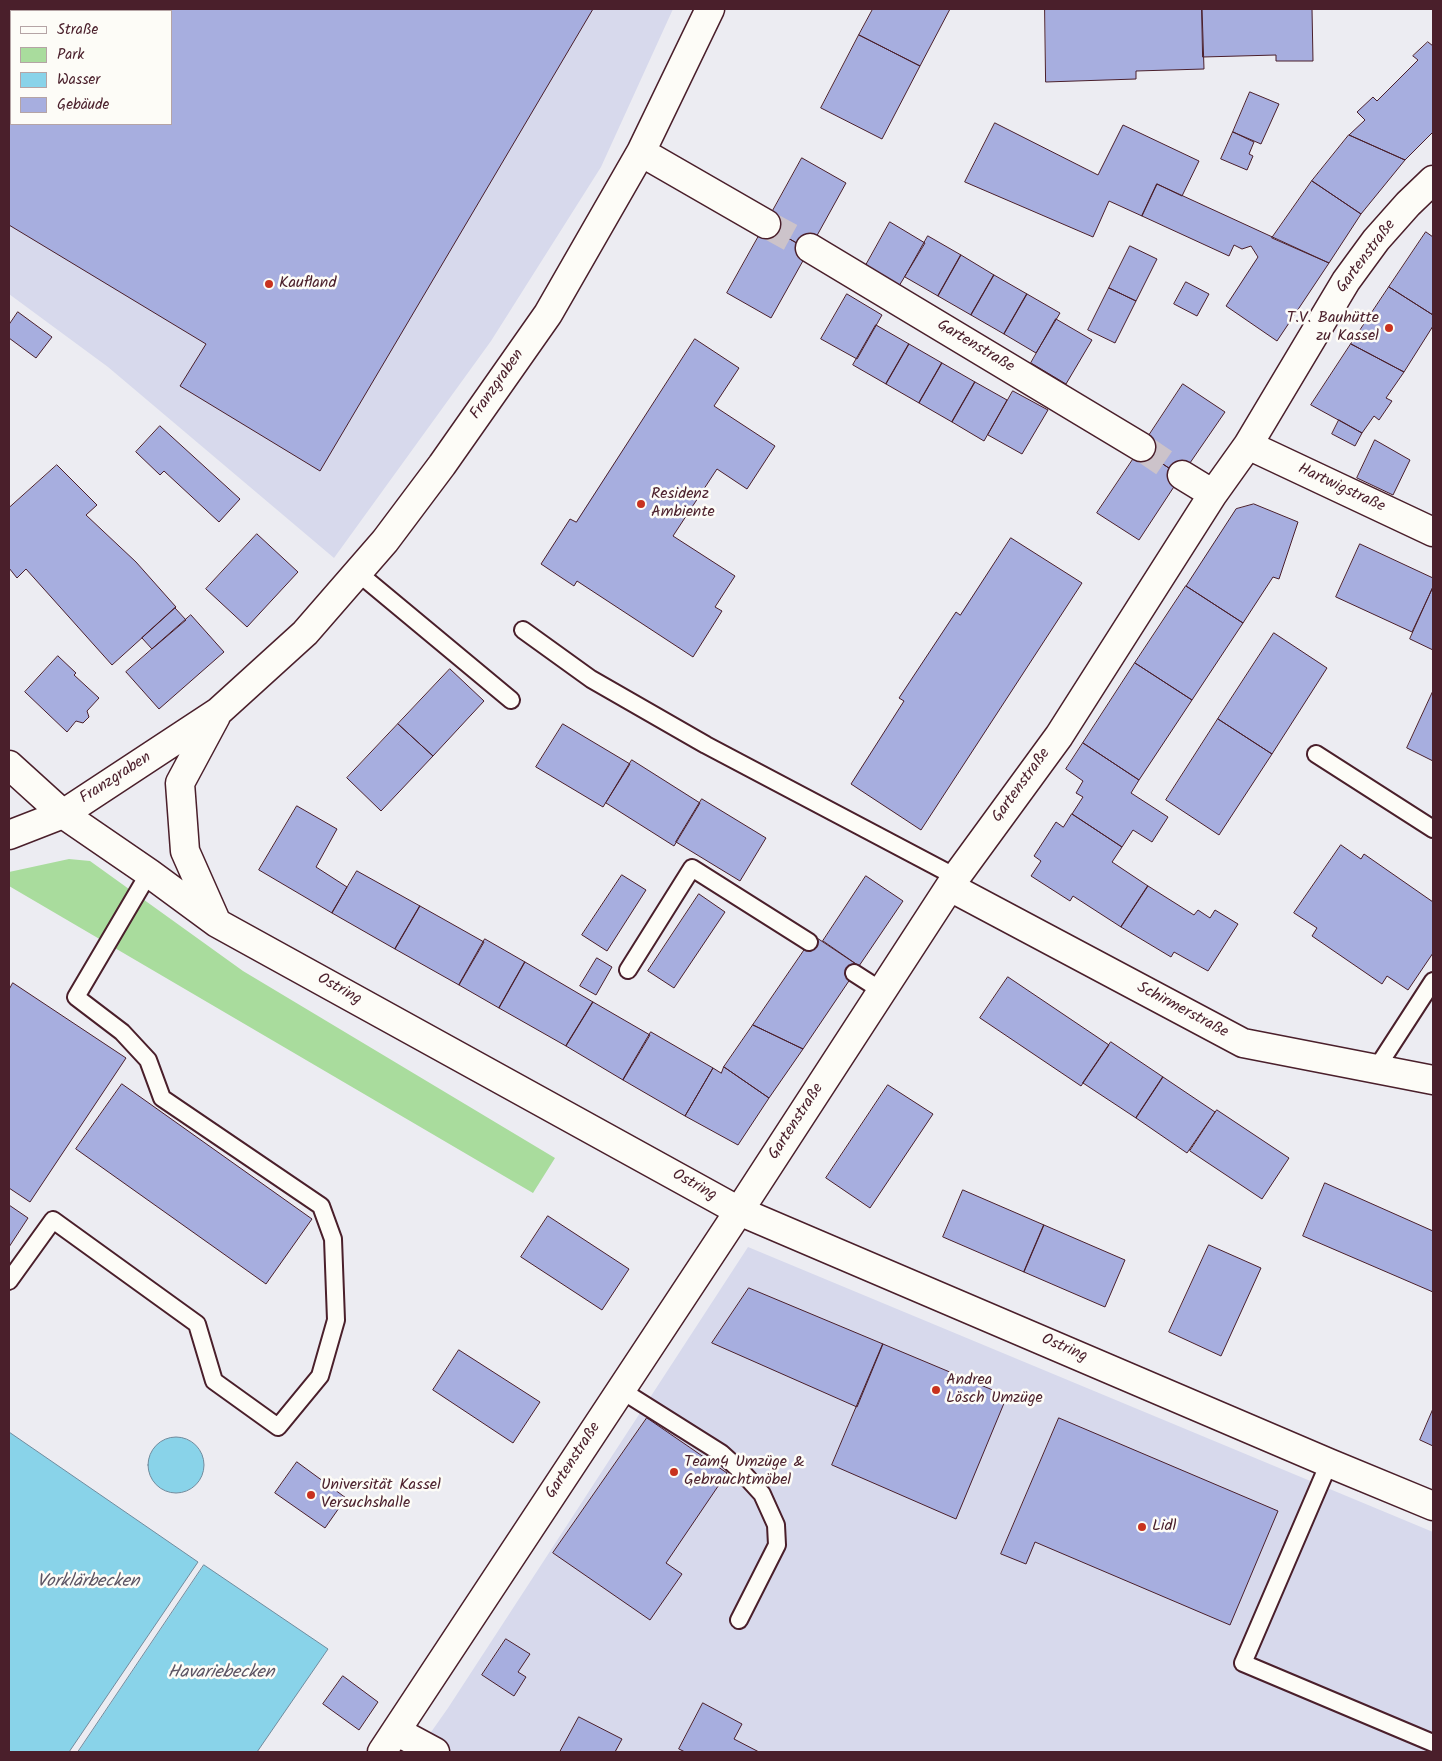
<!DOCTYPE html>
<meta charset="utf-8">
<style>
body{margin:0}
#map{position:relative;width:1442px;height:1761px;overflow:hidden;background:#ececf2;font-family:Kalam,sans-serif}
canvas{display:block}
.frame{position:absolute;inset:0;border:10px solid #4a1f2b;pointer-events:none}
.legend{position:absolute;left:10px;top:10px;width:162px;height:115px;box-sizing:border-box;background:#fdfcf7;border:1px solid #b5a4a5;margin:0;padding:6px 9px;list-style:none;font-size:15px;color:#4a1f2b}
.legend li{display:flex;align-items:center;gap:10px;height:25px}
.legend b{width:25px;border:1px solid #b5a4a5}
</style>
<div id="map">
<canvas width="1442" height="1761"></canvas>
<div class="frame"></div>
<ul class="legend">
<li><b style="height:6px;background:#fdfcf7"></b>Straße</li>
<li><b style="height:14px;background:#a9dc9d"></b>Park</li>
<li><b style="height:14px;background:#89d3e9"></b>Wasser</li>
<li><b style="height:14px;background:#a7aedf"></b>Gebäude</li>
</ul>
</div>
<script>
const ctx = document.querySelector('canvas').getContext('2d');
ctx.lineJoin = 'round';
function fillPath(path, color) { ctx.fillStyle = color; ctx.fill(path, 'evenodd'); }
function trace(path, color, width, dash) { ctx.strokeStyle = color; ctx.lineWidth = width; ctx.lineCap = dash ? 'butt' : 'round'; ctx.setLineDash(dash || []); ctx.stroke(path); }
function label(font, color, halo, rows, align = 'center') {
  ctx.font = font + ' Kalam,sans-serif'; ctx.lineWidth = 5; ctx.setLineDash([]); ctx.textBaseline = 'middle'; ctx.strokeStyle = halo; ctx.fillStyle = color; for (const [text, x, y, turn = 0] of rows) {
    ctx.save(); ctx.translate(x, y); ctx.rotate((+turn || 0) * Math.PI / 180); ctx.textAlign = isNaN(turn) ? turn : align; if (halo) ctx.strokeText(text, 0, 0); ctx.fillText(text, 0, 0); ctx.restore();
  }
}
const built = new Path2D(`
 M 9,9 L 673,9 L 601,167 L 491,341 L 334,558 L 108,367 L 9,294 ZM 11,11 L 171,11 L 171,124 L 11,124 Z
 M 748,1247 L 1433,1532 L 1433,1752 L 417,1752 L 448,1708 Z`);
const green = new Path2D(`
 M 69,859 L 90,861 L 243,971 L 555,1158 L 533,1193 L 9,886 L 9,872 Z`);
const water = new Path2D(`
 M 9,1432 L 198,1562 L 69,1752 L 9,1752 Z
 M148 1465a28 28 0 1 1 56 0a28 28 0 1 1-56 0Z
 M 204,1565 L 328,1649 L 257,1752 L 78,1752 Z`);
const building = new Path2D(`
 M 11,9 L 593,9 L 320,471 L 180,386 L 206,344 L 9,225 L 9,12 ZM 11,11 L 171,11 L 171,124 L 11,124 Z
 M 873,9 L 950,9 L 920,66 L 859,35 Z
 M 1045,9 L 1202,9 L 1204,69 L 1136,71 L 1136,79 L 1046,82 Z
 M 1202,9 L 1312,9 L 1313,61 L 1276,61 L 1276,55 L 1203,57 Z
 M 859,35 L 920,66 L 882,139 L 821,108 Z
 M 1428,42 L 1433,46 L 1433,132 L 1405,160 L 1349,135 L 1365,120 L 1357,112 L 1373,97 L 1377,101 L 1418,60 L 1413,56 Z
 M 1250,92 L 1279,104 L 1261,144 L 1233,132 Z
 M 995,123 L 1098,175 L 1123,125 L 1199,161 L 1182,196 L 1157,184 L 1142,216 L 1109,201 L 1093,237 L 965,182 Z
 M 1233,132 L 1254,142 L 1249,154 L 1253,156 L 1247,170 L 1221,159 Z
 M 1349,135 L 1405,160 L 1361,214 L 1312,181 Z
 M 802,158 L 846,183 L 809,250 L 765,225 Z
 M 1312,181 L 1361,214 L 1329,263 L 1272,238 Z
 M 1157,184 L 1329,263 L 1277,341 L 1226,306 L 1258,257 L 1251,246 L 1242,249 L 1234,245 L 1229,256 L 1142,216 Z
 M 890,222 L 925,243 L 899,286 L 865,267 Z
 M 765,225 L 809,250 L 771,318 L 727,293 Z
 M 1426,232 L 1433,237 L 1433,315 L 1389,287 Z
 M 928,236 L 961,255 L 938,296 L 905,277 Z
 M 1130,246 L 1157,259 L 1136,301 L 1109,288 Z
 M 961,255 L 994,275 L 971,315 L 938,296 Z
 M 994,275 L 1027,294 L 1004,334 L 971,315 Z
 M 1186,282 L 1209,294 L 1197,316 L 1174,304 Z
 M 1389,287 L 1433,315 L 1433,326 L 1404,372 L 1351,344 Z
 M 1109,288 L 1136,301 L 1115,343 L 1088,330 Z
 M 847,294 L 882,315 L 857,359 L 821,339 Z
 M 1027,294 L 1060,313 L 1036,353 L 1004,334 Z
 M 18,312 L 52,337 L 36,358 L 9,338 L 9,325 Z
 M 1056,319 L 1092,340 L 1066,384 L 1031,363 Z
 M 876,325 L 909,344 L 886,384 L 853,365 Z
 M 695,339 L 739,368 L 714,406 L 775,446 L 747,489 L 717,469 L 673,536 L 735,576 L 715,607 L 722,611 L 693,657 L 577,581 L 574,586 L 541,564 L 570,519 L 576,522 Z
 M 909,344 L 942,363 L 919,403 L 886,384 Z
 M 1351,344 L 1404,372 L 1386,398 L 1392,401 L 1379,420 L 1374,416 L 1362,433 L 1311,405 Z
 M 942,363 L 975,382 L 952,422 L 919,403 Z
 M 975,382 L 1007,400 L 984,441 L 952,422 Z
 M 1183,384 L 1225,412 L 1181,476 L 1140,449 Z
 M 1013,391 L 1048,410 L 1022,454 L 988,435 Z
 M 1339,420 L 1362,433 L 1355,446 L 1332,434 Z
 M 160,426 L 240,499 L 219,522 L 164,471 L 160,475 L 136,452 Z
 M 1375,440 L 1410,460 L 1393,495 L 1357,478 Z
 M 1140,449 L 1181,476 L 1139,540 L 1097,513 Z
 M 57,465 L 97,505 L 86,515 L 136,562 L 176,607 L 112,665 L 26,569 L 17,578 L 9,568 L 9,508 Z
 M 1254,504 L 1298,522 L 1279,579 L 1273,577 L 1243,623 L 1186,586 L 1236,509 Z
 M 257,534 L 298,572 L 247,627 L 206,589 Z
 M 1011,538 L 1082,583 L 921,830 L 851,784 L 904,701 L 899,698 L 956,612 L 960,615 Z
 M 1360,544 L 1433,578 L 1433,587 L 1412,632 L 1336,597 Z
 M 1186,586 L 1243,623 L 1192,700 L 1135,663 Z
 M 1433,587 L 1433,650 L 1410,639 Z
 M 175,608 L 186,620 L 152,649 L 142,638 Z
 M 191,615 L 224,652 L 159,709 L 126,672 Z
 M 1274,633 L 1327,668 L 1272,754 L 1218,719 Z
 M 58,656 L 76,673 L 74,675 L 99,698 L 87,711 L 89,717 L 83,723 L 76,721 L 67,732 L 25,692 Z
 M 1135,663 L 1192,700 L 1139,780 L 1083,743 Z
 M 450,669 L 484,701 L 433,756 L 398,724 Z
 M 1433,691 L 1433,761 L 1407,748 Z
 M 1218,719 L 1272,754 L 1219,835 L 1166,800 Z
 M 398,724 L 433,756 L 381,811 L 347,778 Z
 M 563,724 L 630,764 L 603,807 L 536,767 Z
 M 1083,743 L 1139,780 L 1131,793 L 1168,817 L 1152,842 L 1133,830 L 1122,847 L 1072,814 L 1083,797 L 1076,793 L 1083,781 L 1066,769 Z
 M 632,760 L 700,803 L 674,846 L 606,803 Z
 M 702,799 L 766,838 L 740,881 L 676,842 Z
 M 297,806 L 337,829 L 316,867 L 347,887 L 332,913 L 259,870 Z
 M 1072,814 L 1122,847 L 1112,862 L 1148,886 L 1121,927 L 1073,896 L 1070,901 L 1031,876 L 1041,861 L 1034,856 L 1056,822 L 1063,827 Z
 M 1341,845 L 1361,859 L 1364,854 L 1433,902 L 1433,953 L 1408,990 L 1387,976 L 1382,984 L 1312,936 L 1317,928 L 1294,913 Z
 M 357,871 L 420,906 L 395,949 L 332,913 Z
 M 622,875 L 646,890 L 607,951 L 582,935 Z
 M 866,876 L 903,901 L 859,966 L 823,941 Z
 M 1148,886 L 1194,915 L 1198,910 L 1210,918 L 1215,910 L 1238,924 L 1208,971 L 1174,952 L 1171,957 L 1121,927 Z
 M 699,894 L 725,912 L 674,988 L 648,971 Z
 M 420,906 L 484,942 L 459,985 L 395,949 Z
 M 814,936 L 859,966 L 803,1049 L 753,1025 Z
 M 485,939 L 525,962 L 499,1008 L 459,985 Z
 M 597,958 L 612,967 L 596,995 L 580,986 Z
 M 525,962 L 593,1002 L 566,1046 L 499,1008 Z
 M 1008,977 L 1109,1045 L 1081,1086 L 980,1018 Z
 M 13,983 L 126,1058 L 30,1202 L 9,1188 L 9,990 Z
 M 593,1002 L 650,1035 L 623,1080 L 566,1046 Z
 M 753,1025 L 803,1049 L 769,1098 L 724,1067 Z
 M 651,1032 L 713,1068 L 685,1116 L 623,1080 Z
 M 1111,1042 L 1163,1077 L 1136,1118 L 1083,1083 Z
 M 724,1067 L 769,1098 L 738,1145 L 685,1116 L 713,1068 L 721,1073 Z
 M 1163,1077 L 1215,1112 L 1187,1153 L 1136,1118 Z
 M 122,1084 L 312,1219 L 266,1284 L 76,1149 Z
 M 888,1085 L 933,1114 L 870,1208 L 826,1178 Z
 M 1217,1110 L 1289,1158 L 1262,1199 L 1190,1151 Z
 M 1325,1183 L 1433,1231 L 1433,1292 L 1303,1236 Z
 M 963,1190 L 1044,1225 L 1024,1272 L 943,1237 Z
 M 9,1205 L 28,1218 L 9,1247 Z
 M 548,1216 L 629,1269 L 602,1310 L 521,1257 Z
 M 1044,1225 L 1125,1260 L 1105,1307 L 1024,1272 Z
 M 1209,1245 L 1261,1268 L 1221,1356 L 1169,1332 Z
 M 749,1288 L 883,1344 L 857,1407 L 712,1343 Z
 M 883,1344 L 1007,1396 L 956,1519 L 832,1465 Z
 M 459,1350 L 540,1402 L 513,1443 L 433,1390 Z
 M 1433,1409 L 1433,1446 L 1420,1440 Z
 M 647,1418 L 727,1473 L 666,1563 L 682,1574 L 650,1620 L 553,1553 Z
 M 1059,1418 L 1278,1511 L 1230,1625 L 1035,1542 L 1026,1564 L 1001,1554 Z
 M 297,1462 L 346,1498 L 325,1528 L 275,1493 Z
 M 506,1639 L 530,1654 L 518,1672 L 526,1677 L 514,1696 L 482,1675 Z
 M 343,1676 L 378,1702 L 359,1730 L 323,1704 Z
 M 703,1703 L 742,1724 L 734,1739 L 759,1752 L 685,1752 L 679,1749 Z
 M 579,1717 L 622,1739 L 615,1752 L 560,1752 Z`);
const minorTunnel = new Path2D(`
 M 766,224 L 810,248
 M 1141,447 L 1182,475`);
const service = new Path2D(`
 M 357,572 L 511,700
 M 523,630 L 591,679 L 706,745 L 956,877
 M 1316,754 L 1433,829
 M 628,970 L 692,868 L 809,942
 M 854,973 L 882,991
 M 1376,1069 L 1433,981
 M 9,1281 L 53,1220 L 197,1324 L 214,1381 L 278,1427 L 320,1376 L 336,1320 L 333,1239 L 321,1206 L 162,1098 L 148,1060 L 122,1032 L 76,997 L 149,873
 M 621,1390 L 721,1453 L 742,1472 L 762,1494 L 776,1525 L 777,1545 L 739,1620
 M 1329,1463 L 1243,1663 L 1433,1743`);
const minor = new Path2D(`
 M 641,152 L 766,224
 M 810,248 L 1141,447
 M 1248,445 L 1433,532
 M 1182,475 L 1213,494
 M 9,765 L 63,814 L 149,873 L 217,923 L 739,1211 L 1329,1463 L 1433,1506
 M 9,835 L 63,814 L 218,712 L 305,633 L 385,541 L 442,465 L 548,314 L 641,152 L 710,9
 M 950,887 L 1243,1043 L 1433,1080
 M 216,921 L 185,851 L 180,783 L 216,716
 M 396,1731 L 435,1752
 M 382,1752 L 739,1211 L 956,877 L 1059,736 L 1213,494 L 1248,445 L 1346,281 L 1376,240 L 1408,204 L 1433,180`);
const markers = [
 [269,284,5,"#c8321e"],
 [1389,328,5,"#c8321e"],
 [641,504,5,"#c8321e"],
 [936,1390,5,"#c8321e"],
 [674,1472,5,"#c8321e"],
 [311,1495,5,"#c8321e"],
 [1142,1527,5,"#c8321e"]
];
const streetNames = [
 ["Gartenstraße",1367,257,-53],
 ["Gartenstraße",975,347,31],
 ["Franzgraben",498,385,-55],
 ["Hartwigstraße",1341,489,25],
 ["Franzgraben",116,779,-33],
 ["Gartenstraße",1022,786,-54],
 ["Ostring",339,990,29],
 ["Schirmerstraße",1182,1011,28],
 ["Gartenstraße",797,1122,-57],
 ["Ostring",694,1186,29],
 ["Ostring",1064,1349,23],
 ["Gartenstraße",574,1461,-57]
];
const poiNames = [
 ["Kaufland",279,284],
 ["T.V. Bauhütte",1379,319,"right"],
 ["zu Kassel",1379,337,"right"],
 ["Residenz",651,495],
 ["Ambiente",651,513],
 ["Andrea",946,1381],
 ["Lösch Umzüge",946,1399],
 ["Team4 Umzüge &",684,1463],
 ["Gebrauchtmöbel",684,1481],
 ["Universität Kassel",321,1486],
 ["Versuchshalle",321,1504],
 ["Lidl",1152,1527]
];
const waterNames = [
 ["Vorklärbecken",88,1583],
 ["Havariebecken",221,1674]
];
fillPath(built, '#d7d9ec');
fillPath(green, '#a9dc9d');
fillPath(water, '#89d3e9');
trace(water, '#708b9d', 1);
fillPath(building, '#a7aedf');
trace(building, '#4a1f2b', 1);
trace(minorTunnel, '#ccc3ca', 28, [28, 14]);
trace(service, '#4a1f2b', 20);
trace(minor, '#4a1f2b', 31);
trace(service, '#fdfcf7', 16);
trace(minor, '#fdfcf7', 28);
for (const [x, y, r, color] of markers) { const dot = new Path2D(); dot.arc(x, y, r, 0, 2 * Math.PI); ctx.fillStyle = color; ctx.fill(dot); trace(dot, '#fdfcf7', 2); }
label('16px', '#4a1f2b', '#fdfcf7', streetNames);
label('16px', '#4a1f2b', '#fdfcf7', poiNames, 'left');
label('italic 18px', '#5d5564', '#fdfcf7', waterNames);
</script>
